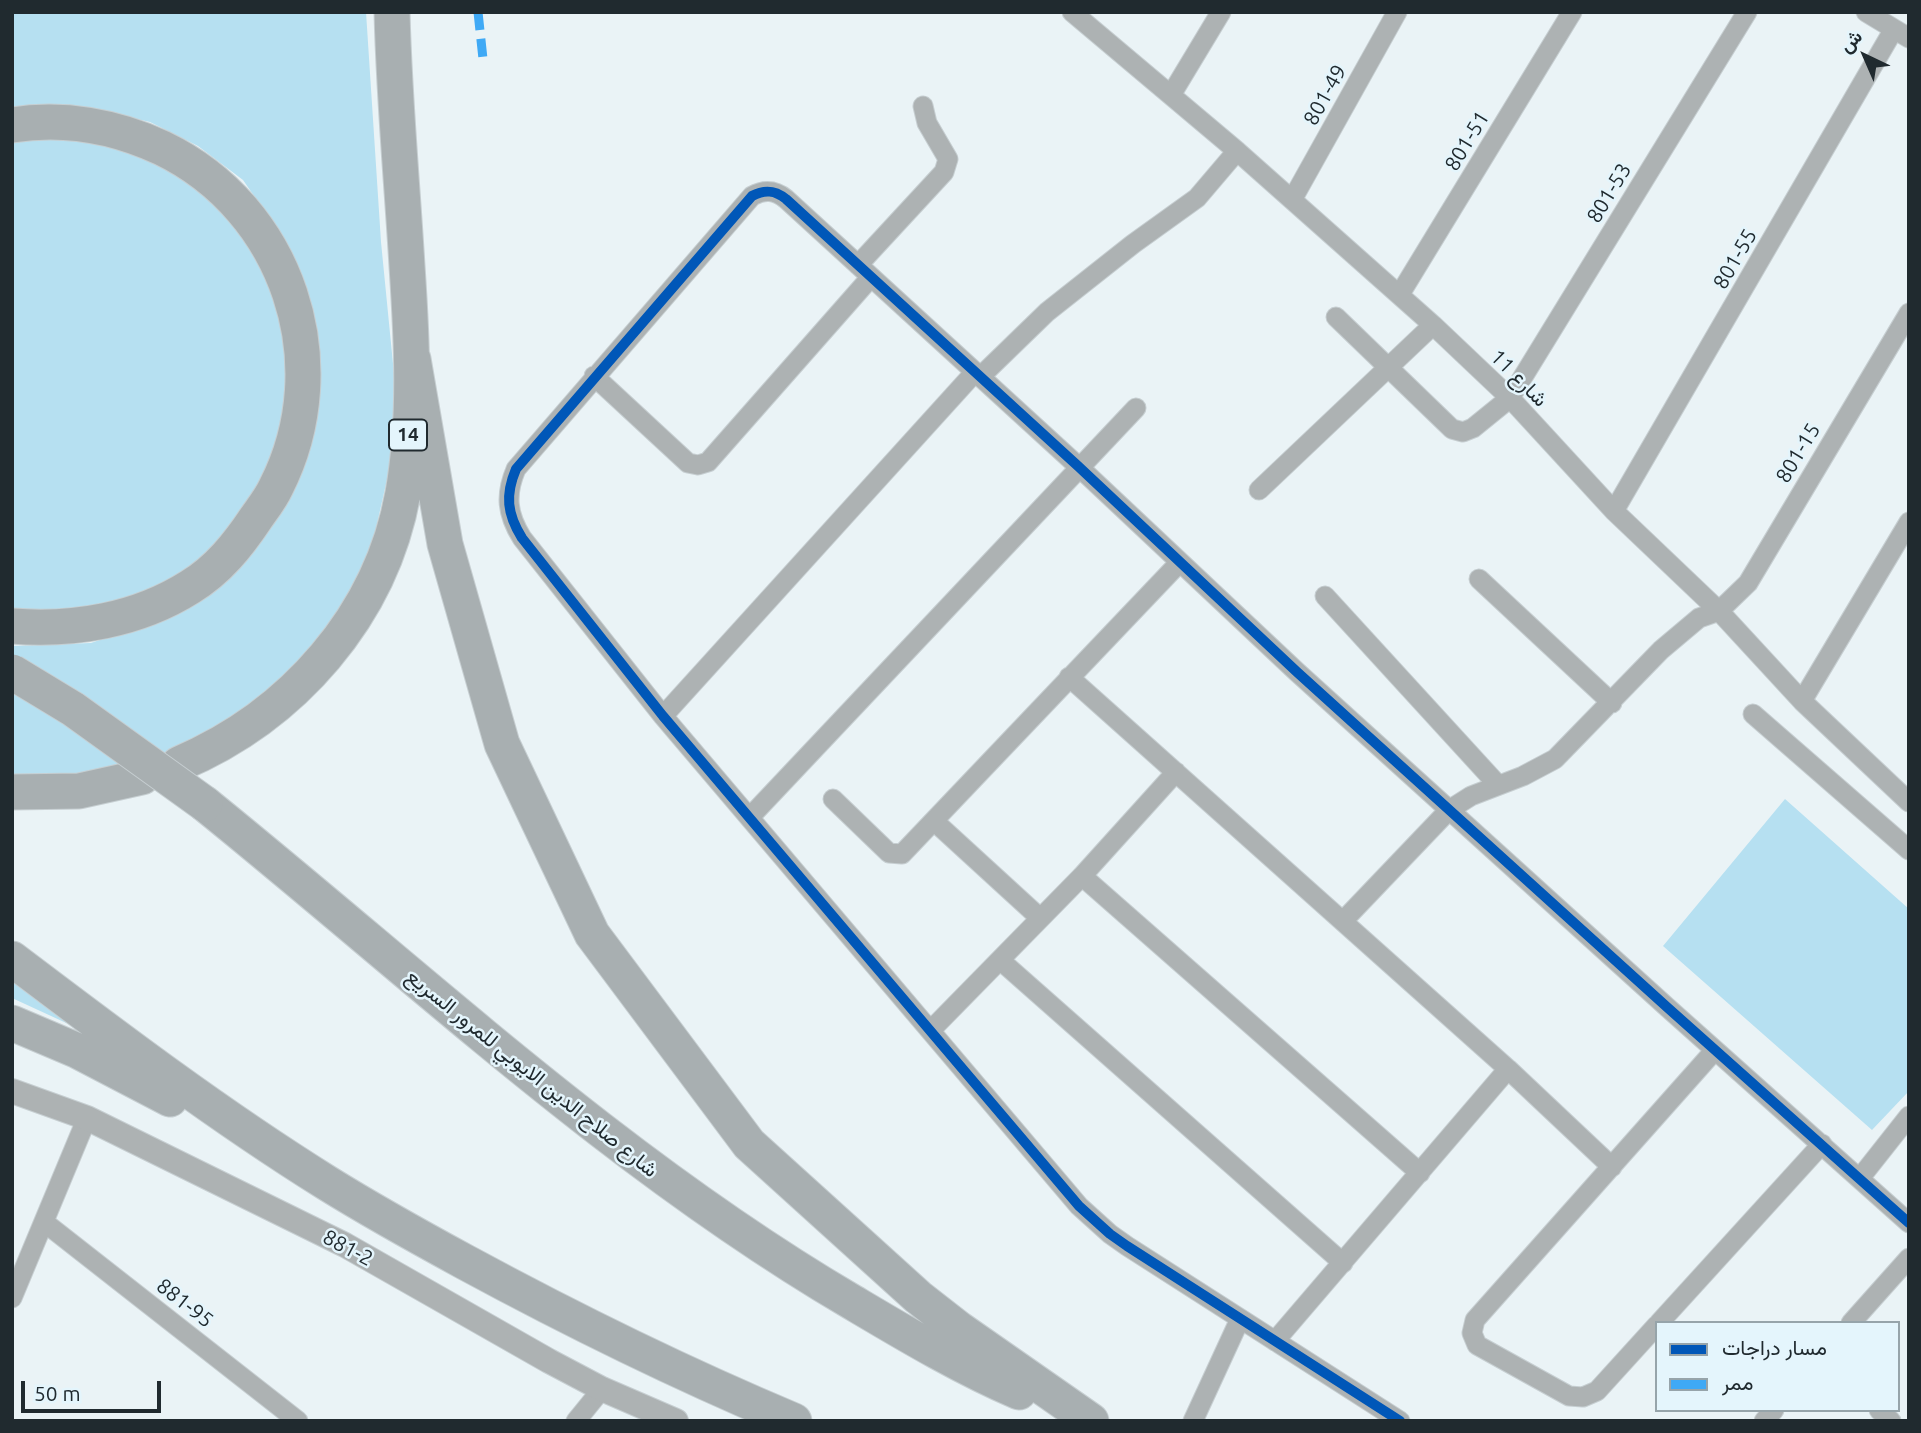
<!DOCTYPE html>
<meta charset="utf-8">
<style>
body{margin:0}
#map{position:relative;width:1921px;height:1433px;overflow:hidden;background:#eaf3f6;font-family:Ubuntu,Vazirmatn,sans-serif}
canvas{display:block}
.frame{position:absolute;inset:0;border:14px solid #202a2f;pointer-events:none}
.legend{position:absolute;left:1655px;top:1321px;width:245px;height:91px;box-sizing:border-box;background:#e4f5fc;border:2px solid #96a4aa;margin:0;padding:9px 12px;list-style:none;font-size:21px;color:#202a2f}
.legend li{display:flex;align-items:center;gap:14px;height:35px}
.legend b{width:35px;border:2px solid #96a4aa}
.north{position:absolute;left:1830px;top:21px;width:70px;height:70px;-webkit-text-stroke:5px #e4f5fc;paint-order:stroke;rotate:316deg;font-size:19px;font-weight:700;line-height:28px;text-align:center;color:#202a2f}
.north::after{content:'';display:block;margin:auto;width:24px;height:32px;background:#202a2f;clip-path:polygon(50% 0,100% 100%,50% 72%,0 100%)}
.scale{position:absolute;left:21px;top:1381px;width:140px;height:32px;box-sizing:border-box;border:4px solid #202a2f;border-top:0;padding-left:9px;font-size:21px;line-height:24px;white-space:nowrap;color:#202a2f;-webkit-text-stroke:5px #e4f5fc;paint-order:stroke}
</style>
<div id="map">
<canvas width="1921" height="1433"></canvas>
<div class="frame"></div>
<ul class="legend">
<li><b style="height:9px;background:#0057b8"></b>مسار دراجات</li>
<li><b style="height:9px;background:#3fa9f5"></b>ممر</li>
</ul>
<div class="north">ش</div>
<div class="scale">50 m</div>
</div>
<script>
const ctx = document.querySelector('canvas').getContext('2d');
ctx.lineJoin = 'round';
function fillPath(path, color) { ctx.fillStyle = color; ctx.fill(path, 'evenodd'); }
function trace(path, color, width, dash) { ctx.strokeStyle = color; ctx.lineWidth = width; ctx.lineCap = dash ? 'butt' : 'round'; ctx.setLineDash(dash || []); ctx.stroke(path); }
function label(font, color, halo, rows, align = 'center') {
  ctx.font = font + ' Ubuntu,Vazirmatn,sans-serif'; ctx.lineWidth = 5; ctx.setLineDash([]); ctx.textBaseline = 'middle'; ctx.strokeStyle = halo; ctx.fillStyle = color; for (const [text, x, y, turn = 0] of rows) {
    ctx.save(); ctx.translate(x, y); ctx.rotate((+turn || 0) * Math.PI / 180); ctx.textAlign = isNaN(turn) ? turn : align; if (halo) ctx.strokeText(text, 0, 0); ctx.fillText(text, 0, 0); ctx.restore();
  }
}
const green = new Path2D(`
 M 12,12 L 366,12 L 381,242 L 395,384 L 393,453 L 374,537 L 357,583 L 324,634 L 284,681 L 232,718 L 171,753 L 130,769 L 12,782 L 12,646 L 91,643 L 168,616 L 237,569 L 288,503 L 307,454 L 318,404 L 319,356 L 312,318 L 277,229 L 243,180 L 198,146 L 150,122 L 85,107 L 24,106 L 12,109 Z
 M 56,138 L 107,144 L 152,160 L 183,180 L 220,208 L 257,258 L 280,301 L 288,357 L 286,406 L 276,456 L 257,496 L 194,568 L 150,593 L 81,611 L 12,609 L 12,142 Z
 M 1785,799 L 1909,909 L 1909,1091 L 1872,1130 L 1663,946 Z
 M 12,972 L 114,1045 L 12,998 Z`);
const minor = new Path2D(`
 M 1072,12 L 1237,151 L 1433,325 L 1510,398 L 1614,511 L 1719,611 L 1802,701 L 1909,802
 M 1866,12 L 1909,38
 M 1171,95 L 1221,12
 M 1292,200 L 1397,12
 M 858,265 L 944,172 L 948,159 L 927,123 L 923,106
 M 1400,294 L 1572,12
 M 1336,317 L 1452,429 L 1463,432 L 1473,428 L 1510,398 L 1747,12
 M 594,376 L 688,463 L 698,465 L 708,462 L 871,277
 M 980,377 L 1047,312 L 1133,244 L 1197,198 L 1237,151
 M 1259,490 L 1433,325
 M 1614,511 L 1894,29
 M 1479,579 L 1612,703
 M 1325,596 L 1498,785
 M 1069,677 L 1508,1069 L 1612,1167
 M 1802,701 L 1909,522
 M 1753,714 L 1909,850
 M 663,716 L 975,372
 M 833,799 L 889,853 L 902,854 L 1180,562
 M 750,817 L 1136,408
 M 934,821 L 1040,918
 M 1082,876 L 1420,1173
 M 1343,921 L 1449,810 L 1471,796 L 1523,776 L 1555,759 L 1661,650 L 1699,618 L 1719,611 L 1748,583 L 1909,313
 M 1000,960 L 1343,1263
 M 931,1030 L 1082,876 L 1176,772
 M 1860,1178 L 1909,1116
 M 44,1222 L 298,1421
 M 12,1298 L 87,1118
 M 1659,1323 L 1822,1144
 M 1851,1323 L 1909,1258
 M 1657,1325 L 1597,1391 L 1583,1397 L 1569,1396 L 1477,1345 L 1472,1333 L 1475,1320 L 1715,1050
 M 1275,1341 L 1508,1069
 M 1879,1410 L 1891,1421
 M 576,1421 L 602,1389
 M 1193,1421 L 1240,1319
 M 1400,1421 L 1127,1246 L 1110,1234 L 1079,1206 L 663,716 L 522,538 C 507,514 505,495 516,469 L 752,196 C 765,189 775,190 786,199 L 1079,467 L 1297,672 L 1668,1008 L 1909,1223
 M 1764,1421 L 1774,1410`);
const tertiary = new Path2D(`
 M 12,1091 L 87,1118 L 345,1245 L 549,1361 L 602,1389 L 676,1421`);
const motorway = new Path2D(`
 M 12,125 C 63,117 115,126 162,148 C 288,209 339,363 276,487 C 271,498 263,508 256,518 C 238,545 218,570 190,587 C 138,620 74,631 12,626
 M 413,359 L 445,544 L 502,744 L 592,934 L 749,1144 L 918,1297 L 959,1329 L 1091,1421
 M 179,764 C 292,716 381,616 403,493 C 416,419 412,341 407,266 C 402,182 394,97 392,12
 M 12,792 L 79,791 L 142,777
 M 205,804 C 418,976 614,1162 852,1302 C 906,1334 961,1367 1019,1392
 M 12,959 C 115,1037 218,1115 327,1183 C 372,1211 419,1237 465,1262 C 572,1320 682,1374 794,1421
 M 12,1023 L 78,1051 L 170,1099`);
const motorwayBridge = new Path2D(`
 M 12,672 L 73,709 L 205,804`);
const quiet = new Path2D(`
 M 478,12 L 483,59`);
const cycleway = new Path2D(`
 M 1400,1421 L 1127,1246 L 1110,1234 L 1079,1206 L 663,716 L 522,538 C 507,514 505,495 516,469 L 752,196 C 765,189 775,190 786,199 L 1079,467 L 1297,672 L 1668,1008 L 1909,1223`);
const shields = [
 [408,435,38]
];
const shieldNames = [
 ["14",408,435]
];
const streetNames = [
 ["801-49",1325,95,-61],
 ["801-51",1467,141,-59],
 ["801-53",1609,193,-59],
 ["801-55",1735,259,-60],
 ["شارع 11",1519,378,45],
 ["801-15",1798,453,-59],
 ["شارع صلاح الدين الايوبي للمرور السريع",532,1073,39],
 ["881-2",348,1248,28],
 ["881-95",185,1303,38]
];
fillPath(green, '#b6e0f1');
trace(minor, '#c6ced1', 21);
trace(tertiary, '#c6ced1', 26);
trace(motorway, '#c6ced1', 37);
trace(minor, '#adb2b3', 19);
trace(tertiary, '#adb2b3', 24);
trace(motorway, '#a8afb1', 35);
trace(motorwayBridge, '#c6ced1', 37, []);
trace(motorwayBridge, '#a8afb1', 35);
trace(quiet, '#3fa9f5', 9, [18, 9]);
trace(cycleway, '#0057b8', 10);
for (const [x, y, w] of shields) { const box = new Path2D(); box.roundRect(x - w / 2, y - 15.5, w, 31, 5); ctx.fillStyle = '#e4f5fc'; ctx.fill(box); trace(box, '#202a2f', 2); }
label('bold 19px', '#202a2f', null, shieldNames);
label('21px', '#202a2f', '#e4f5fc', streetNames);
</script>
